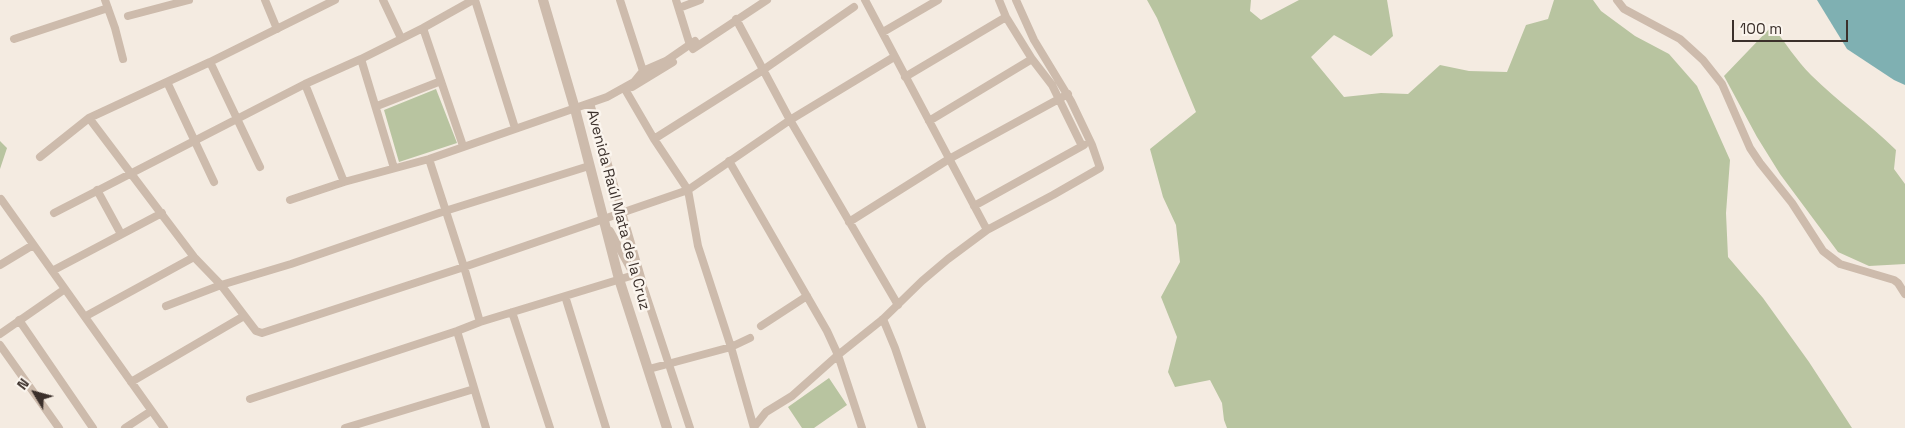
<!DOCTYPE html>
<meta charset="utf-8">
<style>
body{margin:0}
#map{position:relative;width:1905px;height:428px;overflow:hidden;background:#f4ebe1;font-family:"Space Grotesk",sans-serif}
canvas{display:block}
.north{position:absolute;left:10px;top:368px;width:50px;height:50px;-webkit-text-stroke:4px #fbf5ee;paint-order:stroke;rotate:307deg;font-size:14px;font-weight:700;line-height:20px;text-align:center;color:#3b302b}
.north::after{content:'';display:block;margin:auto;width:18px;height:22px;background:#3b302b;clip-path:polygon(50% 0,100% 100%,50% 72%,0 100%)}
.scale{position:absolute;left:1732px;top:20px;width:116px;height:22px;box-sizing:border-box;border:2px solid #3b302b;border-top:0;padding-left:6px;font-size:15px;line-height:18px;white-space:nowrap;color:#3b302b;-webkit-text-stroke:4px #fbf5ee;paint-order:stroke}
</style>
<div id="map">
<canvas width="1905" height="428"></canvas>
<div class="north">N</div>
<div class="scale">100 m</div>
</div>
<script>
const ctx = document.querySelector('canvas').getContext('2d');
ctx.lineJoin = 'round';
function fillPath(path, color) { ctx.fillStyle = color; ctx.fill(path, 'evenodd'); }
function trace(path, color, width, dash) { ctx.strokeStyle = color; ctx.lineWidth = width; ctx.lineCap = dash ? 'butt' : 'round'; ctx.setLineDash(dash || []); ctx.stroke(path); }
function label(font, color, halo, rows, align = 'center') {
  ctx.font = font + ' "Space Grotesk",sans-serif'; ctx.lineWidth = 5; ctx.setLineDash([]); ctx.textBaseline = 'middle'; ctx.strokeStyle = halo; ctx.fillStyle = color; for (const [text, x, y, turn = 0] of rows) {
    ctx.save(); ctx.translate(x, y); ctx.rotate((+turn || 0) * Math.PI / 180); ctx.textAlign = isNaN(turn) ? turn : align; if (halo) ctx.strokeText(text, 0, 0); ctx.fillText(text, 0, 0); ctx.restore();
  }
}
const green = new Path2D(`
 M 1147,0 L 1251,0 L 1250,11 L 1261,20 L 1299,0 L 1387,0 L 1393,36 L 1371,56 L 1334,35 L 1311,57 L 1344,97 L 1381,93 L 1408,94 L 1440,65 L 1469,71 L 1507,72 L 1526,25 L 1548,19 L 1554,0 L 1593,0 L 1601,11 L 1635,36 L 1669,54 L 1697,86 L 1730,160 L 1726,213 L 1728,257 L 1763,298 L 1809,362 L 1852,428 L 1227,428 L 1224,420 L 1222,403 L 1210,380 L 1175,387 L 1168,372 L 1177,337 L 1161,297 L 1180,262 L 1176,225 L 1163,197 L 1150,149 L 1196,112 L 1157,18 Z
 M 1772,26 C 1785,42 1796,60 1811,75 C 1838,102 1869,123 1896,150 L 1894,169 L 1905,184 L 1905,264 L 1869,266 L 1838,252 L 1780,174 L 1757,137 L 1724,76 Z
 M 436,89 L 457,143 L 399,162 L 384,110 Z
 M 0,141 L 7,148 L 0,169 Z
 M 829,378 L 847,405 L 814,428 L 802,428 L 788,407 Z`);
const water = new Path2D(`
 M 1817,0 L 1905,0 L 1905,85 L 1894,80 L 1847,49 Z`);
const minor = new Path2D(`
 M 105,0 L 115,28 L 123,59
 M 265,0 L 277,29
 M 383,0 L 401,38
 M 475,0 L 515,128
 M 620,0 L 643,71
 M 676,0 L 690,45
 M 865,0 L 987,230
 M 999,0 L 1006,17 L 1032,59 L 1052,85 L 1082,146
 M 1617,0 L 1624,9 L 1680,39 L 1703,60 L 1722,84 L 1750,148 L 1760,163 L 1792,203 L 1823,251 L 1840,264 L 1894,280 L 1898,283 L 1905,294
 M 679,8 L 700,0
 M 128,16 L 189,0
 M 736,19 L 790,120 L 898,305
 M 423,28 L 463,146
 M 883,32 L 938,0
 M 14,39 L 108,8
 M 693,49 L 767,0
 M 361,59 L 394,168
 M 210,62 L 260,167
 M 905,77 L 1006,17
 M 167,82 L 214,182
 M 305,84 L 344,182
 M 632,87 L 673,62
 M 626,91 L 654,139 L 688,190 L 698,246 L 731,347 L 754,428
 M 590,103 L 643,284
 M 377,106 L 441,81
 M 89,118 L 194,257 L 221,285 L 256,331 L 262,333 L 464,267 L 688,190 L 790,120 L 894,57
 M 929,121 L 1032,59
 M 654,139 L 763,70 L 854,7
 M 40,157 L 89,118 L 210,62 L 335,0
 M 429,159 L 464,267 L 480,322
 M 729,161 L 827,331 L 838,355 L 862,428
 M 97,190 L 121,234
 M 1,199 L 164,428
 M 290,200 L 344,182 L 429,159 L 607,97 L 634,82 L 643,71 L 666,61 L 695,41
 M 974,206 L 1084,145
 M 54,213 L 305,84 L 361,59 L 423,28 L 473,0
 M 849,222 L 949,159 L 1068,94
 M 610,231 L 634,275 L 644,289 L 690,428
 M 0,265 L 33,245
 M 52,271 L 162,213
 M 565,296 L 606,428
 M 166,306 L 221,285 L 291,264 L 445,211 L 589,166
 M 512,312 L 550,428
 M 86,316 L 194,257
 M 883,319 L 895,348 L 922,428
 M 19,320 L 93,428
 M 761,326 L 807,296
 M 457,331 L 486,428
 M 0,334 L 65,289
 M 0,345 L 59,428
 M 649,369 L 731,347 L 750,338
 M 131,382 L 244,316
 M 250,399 L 457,331 L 480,322 L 634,275
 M 754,427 L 766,412 L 792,396 L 838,355 L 883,319 L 922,281 L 948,259 L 987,230 L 1053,195 L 1100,168 L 1092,145 L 1071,101 L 1034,40 L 1016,0
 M 125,428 L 151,411
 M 345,428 L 474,389`);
const tertiary = new Path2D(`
 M 543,0 L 575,109 L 619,279 L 667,428`);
const streetNames = [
 ["Avenida Raúl Mata de la Cruz",618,210,75]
];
fillPath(green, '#b8c4a0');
fillPath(water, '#7fb0b2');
trace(minor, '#cdbbac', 8);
trace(tertiary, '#cdbbac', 10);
label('15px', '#3b302b', '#fbf5ee', streetNames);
</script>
